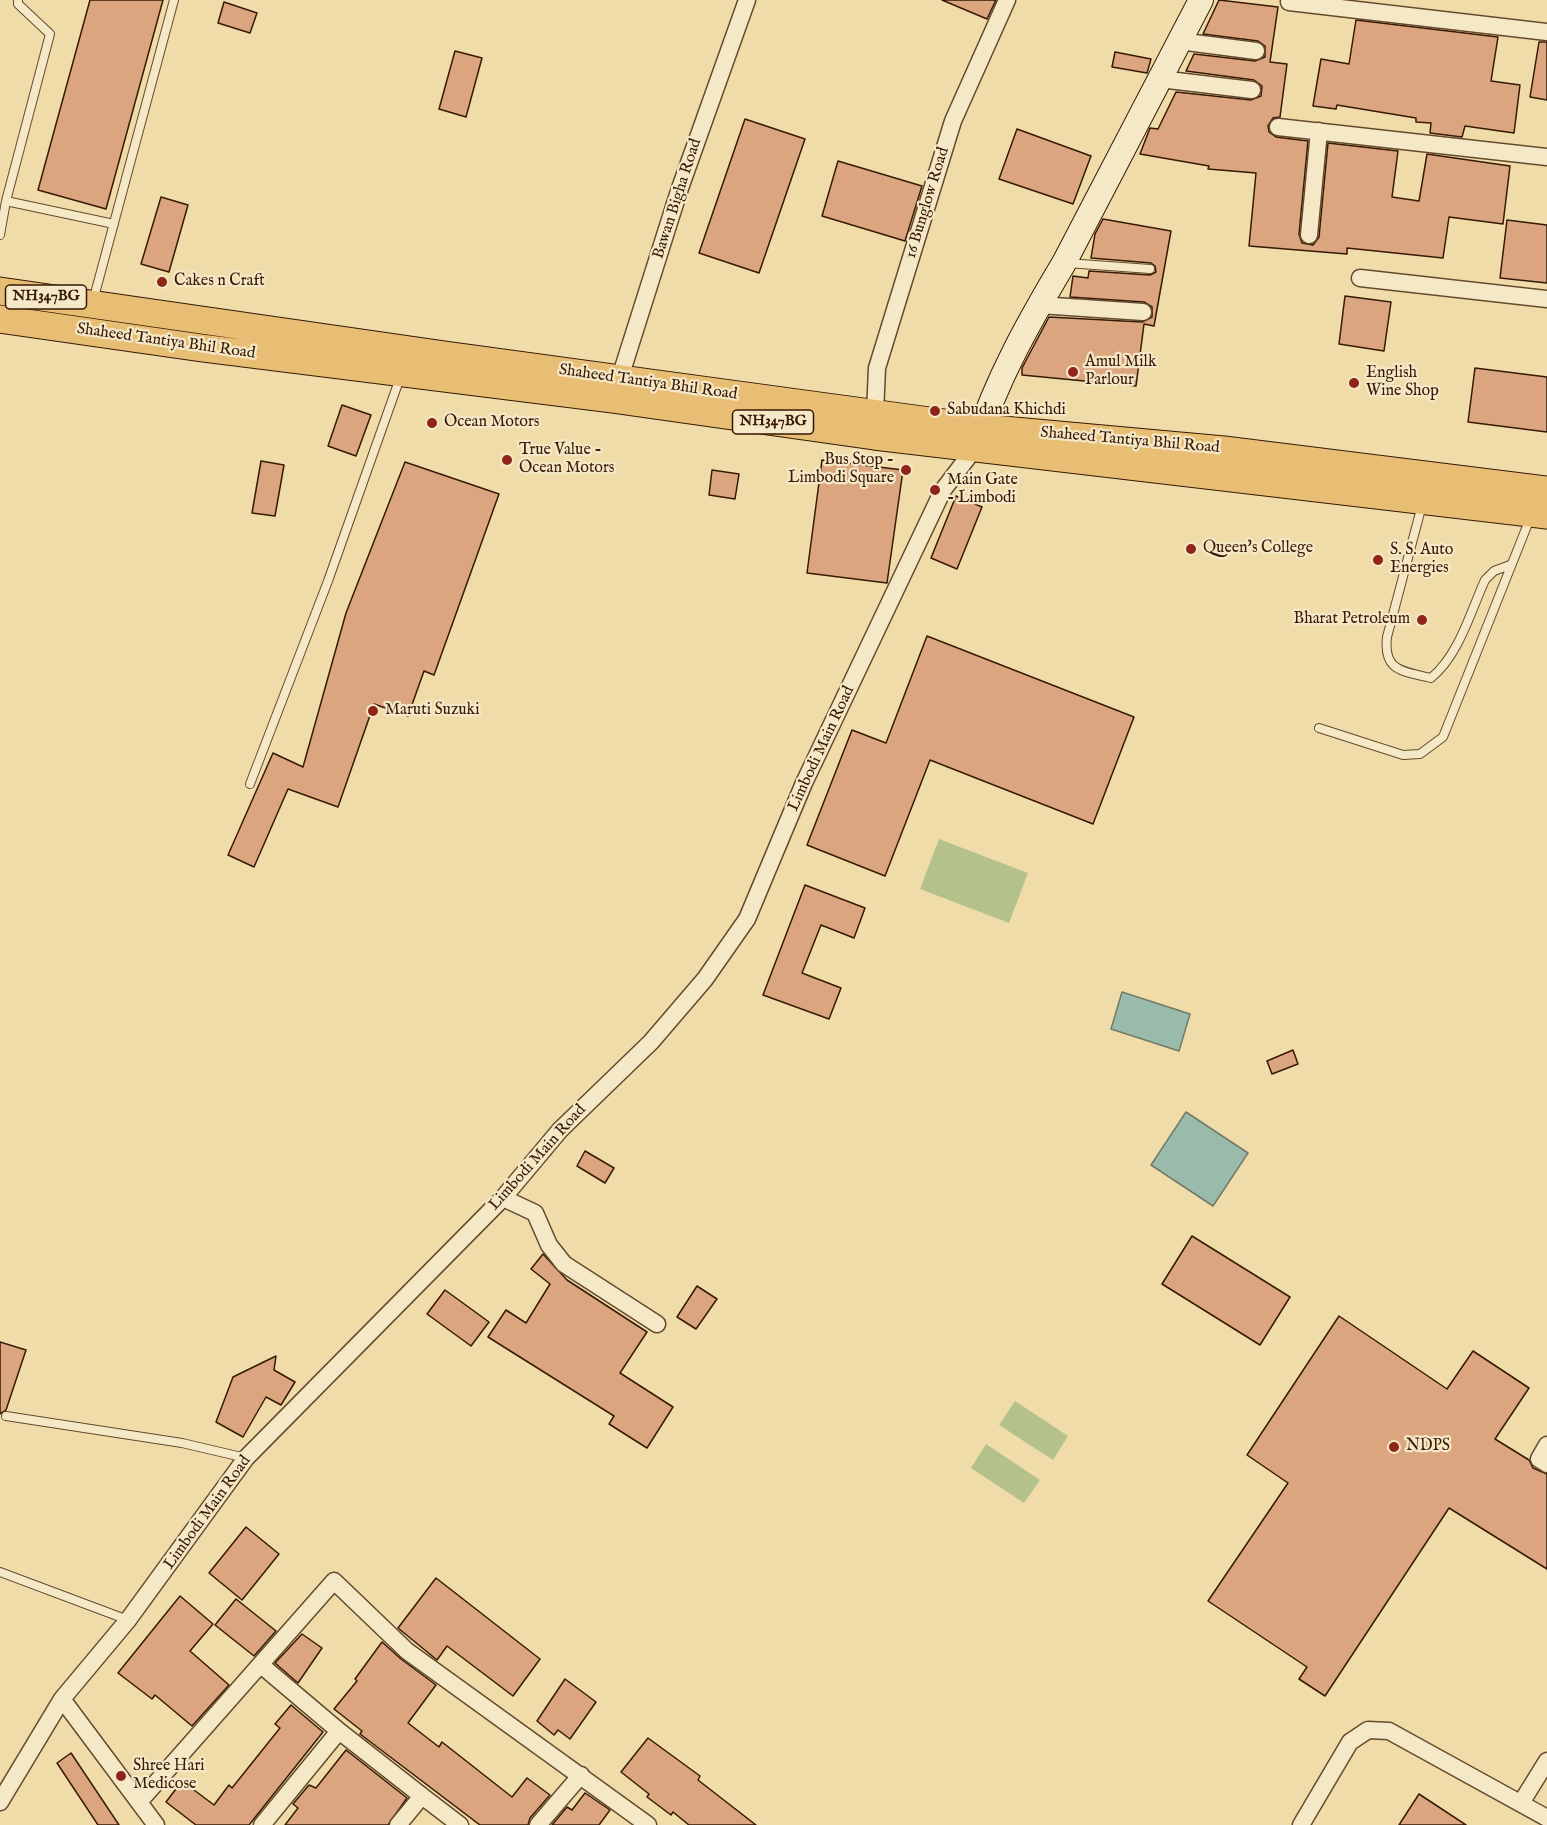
<!DOCTYPE html>
<style>
body{margin:0}
canvas{display:block;background:#efdca9}
</style>
<canvas width="1547" height="1825"></canvas>
<script>
const ctx = document.querySelector('canvas').getContext('2d');
ctx.lineJoin = 'round';
function fillPath(path, color) { ctx.fillStyle = color; ctx.fill(path, 'evenodd'); }
function trace(path, color, width, dash) { ctx.strokeStyle = color; ctx.lineWidth = width; ctx.lineCap = dash ? 'butt' : 'round'; ctx.setLineDash(dash || []); ctx.stroke(path); }
function label(font, color, halo, rows, align = 'center') {
  ctx.font = font + ' "IM FELL English",serif'; ctx.lineWidth = 4.5; ctx.setLineDash([]); ctx.textBaseline = 'middle'; ctx.strokeStyle = halo; ctx.fillStyle = color; for (const [text, x, y, turn = 0] of rows) {
    ctx.save(); ctx.translate(x, y); ctx.rotate((+turn || 0) * Math.PI / 180); ctx.textAlign = isNaN(turn) ? turn : align; if (halo) ctx.strokeText(text, 0, 0); ctx.fillText(text, 0, 0); ctx.restore();
  }
}
const green = new Path2D(`
 M 939,839 L 1028,873 L 1009,923 L 920,889 Z
 M 1015,1401 L 1068,1436 L 1053,1460 L 999,1425 Z
 M 986,1444 L 1040,1480 L 1024,1503 L 971,1468 Z`);
const water = new Path2D(`
 M 1122,992 L 1190,1014 L 1179,1051 L 1111,1029 Z
 M 1186,1112 L 1248,1153 L 1213,1206 L 1151,1165 Z`);
const building = new Path2D(`
 M 90,0 L 163,0 L 106,209 L 38,190 Z
 M 942,0 L 996,0 L 987,19 Z
 M 1219,0 L 1278,7 L 1270,62 L 1287,64 L 1280,117 L 1273,118 L 1268,126 L 1269,132 L 1276,137 L 1308,141 L 1299,234 L 1302,243 L 1313,245 L 1319,237 L 1328,143 L 1398,151 L 1392,197 L 1419,201 L 1427,154 L 1510,166 L 1503,224 L 1449,217 L 1443,258 L 1347,248 L 1347,254 L 1249,246 L 1256,173 L 1208,169 L 1209,166 L 1140,154 L 1150,128 L 1158,129 L 1176,92 L 1251,100 L 1261,96 L 1262,86 L 1254,80 L 1186,71 L 1194,54 L 1255,61 L 1265,57 L 1265,46 L 1258,41 L 1203,34 Z
 M 224,2 L 257,13 L 250,33 L 218,23 Z
 M 1356,20 L 1498,37 L 1491,81 L 1520,85 L 1514,133 L 1465,126 L 1462,137 L 1430,133 L 1431,123 L 1416,122 L 1416,118 L 1337,105 L 1336,109 L 1313,106 L 1321,59 L 1349,64 Z
 M 1539,42 L 1547,42 L 1547,100 L 1530,97 Z
 M 455,51 L 482,58 L 466,117 L 439,109 Z
 M 1115,52 L 1151,59 L 1147,73 L 1112,67 Z
 M 745,119 L 805,139 L 759,273 L 699,253 Z
 M 1017,129 L 1091,156 L 1073,204 L 999,179 Z
 M 838,161 L 922,186 L 905,241 L 822,216 Z
 M 161,197 L 188,205 L 169,272 L 141,264 Z
 M 1103,219 L 1171,231 L 1154,326 L 1144,324 L 1136,386 L 1022,375 L 1022,368 L 1049,317 L 1142,322 L 1152,317 L 1152,307 L 1144,302 L 1070,297 L 1073,276 L 1088,278 L 1089,271 L 1150,275 L 1156,272 L 1155,266 L 1151,263 L 1091,258 L 1095,234 Z
 M 1507,220 L 1547,225 L 1547,283 L 1500,278 Z
 M 1345,296 L 1391,302 L 1384,351 L 1339,344 Z
 M 1475,368 L 1547,377 L 1547,432 L 1468,422 Z
 M 342,405 L 371,415 L 356,456 L 328,446 Z
 M 822,460 L 903,470 L 887,583 L 807,573 Z
 M 261,461 L 284,465 L 275,516 L 252,513 Z
 M 405,462 L 499,494 L 434,675 L 424,671 L 408,716 L 374,704 L 338,807 L 288,789 L 254,867 L 228,855 L 273,753 L 303,767 L 346,613 Z
 M 712,470 L 739,474 L 735,499 L 709,495 Z
 M 956,496 L 982,507 L 957,569 L 931,558 Z
 M 927,636 L 1134,717 L 1093,824 L 930,760 L 885,876 L 807,845 L 852,730 L 886,743 Z
 M 805,885 L 865,908 L 854,938 L 821,925 L 802,973 L 841,988 L 829,1019 L 763,995 Z
 M 1293,1050 L 1298,1064 L 1272,1074 L 1267,1061 Z
 M 585,1151 L 614,1168 L 605,1183 L 577,1166 Z
 M 1192,1236 L 1290,1297 L 1260,1345 L 1162,1284 Z
 M 543,1254 L 567,1280 L 647,1332 L 620,1373 L 673,1407 L 647,1448 L 609,1424 L 614,1416 L 488,1337 L 506,1310 L 526,1323 L 550,1284 L 531,1269 Z
 M 697,1286 L 717,1299 L 696,1329 L 677,1317 Z
 M 445,1290 L 489,1322 L 471,1346 L 427,1314 Z
 M 1339,1316 L 1447,1389 L 1473,1351 L 1529,1388 L 1495,1439 L 1529,1460 L 1533,1468 L 1547,1474 L 1547,1569 L 1449,1508 L 1325,1696 L 1299,1679 L 1307,1667 L 1208,1601 L 1288,1483 L 1247,1455 Z
 M 0,1342 L 26,1350 L 6,1410 L 0,1414 Z
 M 276,1356 L 274,1370 L 295,1382 L 281,1405 L 266,1397 L 243,1437 L 216,1422 L 233,1377 Z
 M 246,1527 L 279,1554 L 242,1600 L 209,1573 Z
 M 436,1578 L 540,1659 L 513,1696 L 447,1646 L 437,1660 L 398,1628 Z
 M 180,1596 L 213,1624 L 190,1651 L 229,1685 L 192,1726 L 155,1695 L 152,1699 L 118,1673 Z
 M 236,1599 L 276,1631 L 254,1656 L 215,1625 Z
 M 302,1634 L 322,1648 L 298,1683 L 275,1663 Z
 M 382,1642 L 401,1659 L 436,1685 L 408,1723 L 439,1747 L 442,1742 L 512,1797 L 527,1778 L 550,1795 L 530,1818 L 528,1825 L 480,1825 L 360,1734 L 362,1731 L 334,1709 L 357,1681 L 355,1679 Z
 M 565,1679 L 596,1702 L 570,1739 L 558,1730 L 554,1735 L 537,1721 Z
 M 291,1705 L 323,1732 L 249,1825 L 196,1825 L 166,1802 L 182,1781 L 214,1805 L 229,1785 L 232,1788 L 280,1728 L 275,1724 Z
 M 648,1738 L 700,1776 L 698,1780 L 756,1825 L 689,1825 L 673,1812 L 671,1815 L 647,1797 L 649,1794 L 621,1772 Z
 M 346,1750 L 407,1798 L 388,1825 L 285,1825 L 298,1808 L 293,1804 L 309,1785 L 316,1788 Z
 M 71,1753 L 119,1825 L 98,1825 L 57,1763 Z
 M 585,1793 L 610,1810 L 599,1825 L 552,1825 L 567,1807 L 572,1810 Z
 M 1419,1794 L 1466,1825 L 1399,1825 Z`);
const lane = new Path2D(`
 M 6,201 L 114,224
 M 0,235 L 6,201 L 50,34 L 18,4 L 18,0
 M 1067,263 L 1150,269
 M 93,301 L 174,0
 M 1422,505 L 1387,637 C 1383,672 1403,671 1431,678 C 1459,655 1470,613 1485,580 L 1494,571 L 1510,565
 M 1319,728 L 1403,755 L 1420,754 L 1443,737 L 1531,516
 M 250,784 L 328,581 L 401,375
 M 6,1416 L 182,1443 L 246,1458
 M 0,1572 L 128,1620`);
const street = new Path2D(`
 M 1289,2 L 1547,32
 M 1179,41 L 1256,51
 M 1160,79 L 1252,90
 M 1278,127 L 1547,157
 M 1309,235 L 1319,131
 M 1360,278 L 1547,299
 M 1039,305 L 1143,312
 M 617,387 L 679,191 L 747,0
 M 875,413 L 877,368 L 953,121 L 1007,0
 M 503,1198 L 535,1213 L 549,1245 L 564,1264 L 657,1324
 M 1547,1445 L 1539,1459 L 1547,1464
 M 261,1665 L 339,1731 L 262,1825
 M 62,1699 L 156,1825
 M 339,1731 L 422,1796 L 398,1825
 M 422,1796 L 460,1825
 M 0,1802 L 62,1699 L 128,1620 L 246,1458 L 503,1198 L 560,1130 L 651,1042 L 705,979 L 747,919 L 804,783 L 943,490 L 975,448
 M 139,1802 L 334,1581 L 407,1651 L 648,1825
 M 1521,1803 L 1547,1761
 M 538,1825 L 581,1775
 M 1301,1825 L 1350,1742 L 1368,1730 L 1389,1731 L 1547,1818`);
const secondary = new Path2D(`
 M 976,444 C 996,380 1030,320 1064,263 L 1201,0`);
const primary = new Path2D(`
 M 0,291 L 445,355 L 981,428 L 1224,450 L 1547,490
 M 0,319 L 202,348 L 613,399 L 874,436 L 1547,515`);
const markers = [
 [162,282,6,"#8f2418"],
 [1073,372,6,"#8f2418"],
 [1354,383,6,"#8f2418"],
 [935,411,6,"#8f2418"],
 [432,423,6,"#8f2418"],
 [507,460,6,"#8f2418"],
 [906,470,6,"#8f2418"],
 [935,490,6,"#8f2418"],
 [1191,549,6,"#8f2418"],
 [1378,560,6,"#8f2418"],
 [1422,620,6,"#8f2418"],
 [373,711,6,"#8f2418"],
 [1394,1447,6,"#8f2418"],
 [121,1776,6,"#8f2418"]
];
const shields = [
 [46,297,81],
 [773,422,81]
];
const shieldNames = [
 ["NH347BG",46,297],
 ["NH347BG",773,422]
];
const streetNames = [
 ["Bawan Bigha Road",678,199,-72],
 ["16 Bunglow Road",928,203,-73],
 ["Shaheed Tantiya Bhil Road",166,342,8],
 ["Shaheed Tantiya Bhil Road",648,383,8],
 ["Shaheed Tantiya Bhil Road",1130,441,5],
 ["Limbodi Main Road",822,749,-65],
 ["Limbodi Main Road",538,1158,-48],
 ["Limbodi Main Road",208,1513,-54]
];
const poiNames = [
 ["Cakes n Craft",174,282],
 ["Amul Milk",1085,363],
 ["Parlour",1085,381],
 ["English",1366,374],
 ["Wine Shop",1366,392],
 ["Sabudana Khichdi",947,411],
 ["Ocean Motors",444,423],
 ["True Value -",519,451],
 ["Ocean Motors",519,469],
 ["Bus Stop -",894,461,"right"],
 ["Limbodi Square",894,479,"right"],
 ["Main Gate",947,481],
 ["- Limbodi",947,499],
 ["Queen's College",1203,549],
 ["S. S. Auto",1390,551],
 ["Energies",1390,569],
 ["Bharat Petroleum",1410,620,"right"],
 ["Maruti Suzuki",385,711],
 ["NDPS",1406,1447],
 ["Shree Hari",133,1767],
 ["Medicose",133,1785]
];
fillPath(green, '#b5c18b');
fillPath(water, '#9abbab');
trace(water, '#727a68', 1.5);
fillPath(building, '#dba67f');
trace(building, '#371904', 1.5);
trace(lane, '#654a2d', 10);
trace(street, '#654a2d', 19);
trace(secondary, '#371904', 26);
trace(primary, '#371904', 29);
trace(lane, '#f5e8c7', 8);
trace(street, '#f5e8c7', 16);
trace(secondary, '#f5e8c7', 24);
trace(primary, '#e8be74', 27);
for (const [x, y, r, color] of markers) { const dot = new Path2D(); dot.arc(x, y, r, 0, 2 * Math.PI); ctx.fillStyle = color; ctx.fill(dot); trace(dot, '#f5e8c7', 2); }
for (const [x, y, w] of shields) { const box = new Path2D(); box.roundRect(x - w / 2, y - 12, w, 24, 4.5); ctx.fillStyle = '#f5e8c7'; ctx.fill(box); trace(box, '#371904', 1.5); }
label('bold 15px', '#371904', null, shieldNames);
label('16px', '#371904', '#f5e8c7', streetNames);
label('16px', '#371904', '#f5e8c7', poiNames, 'left');
</script>
